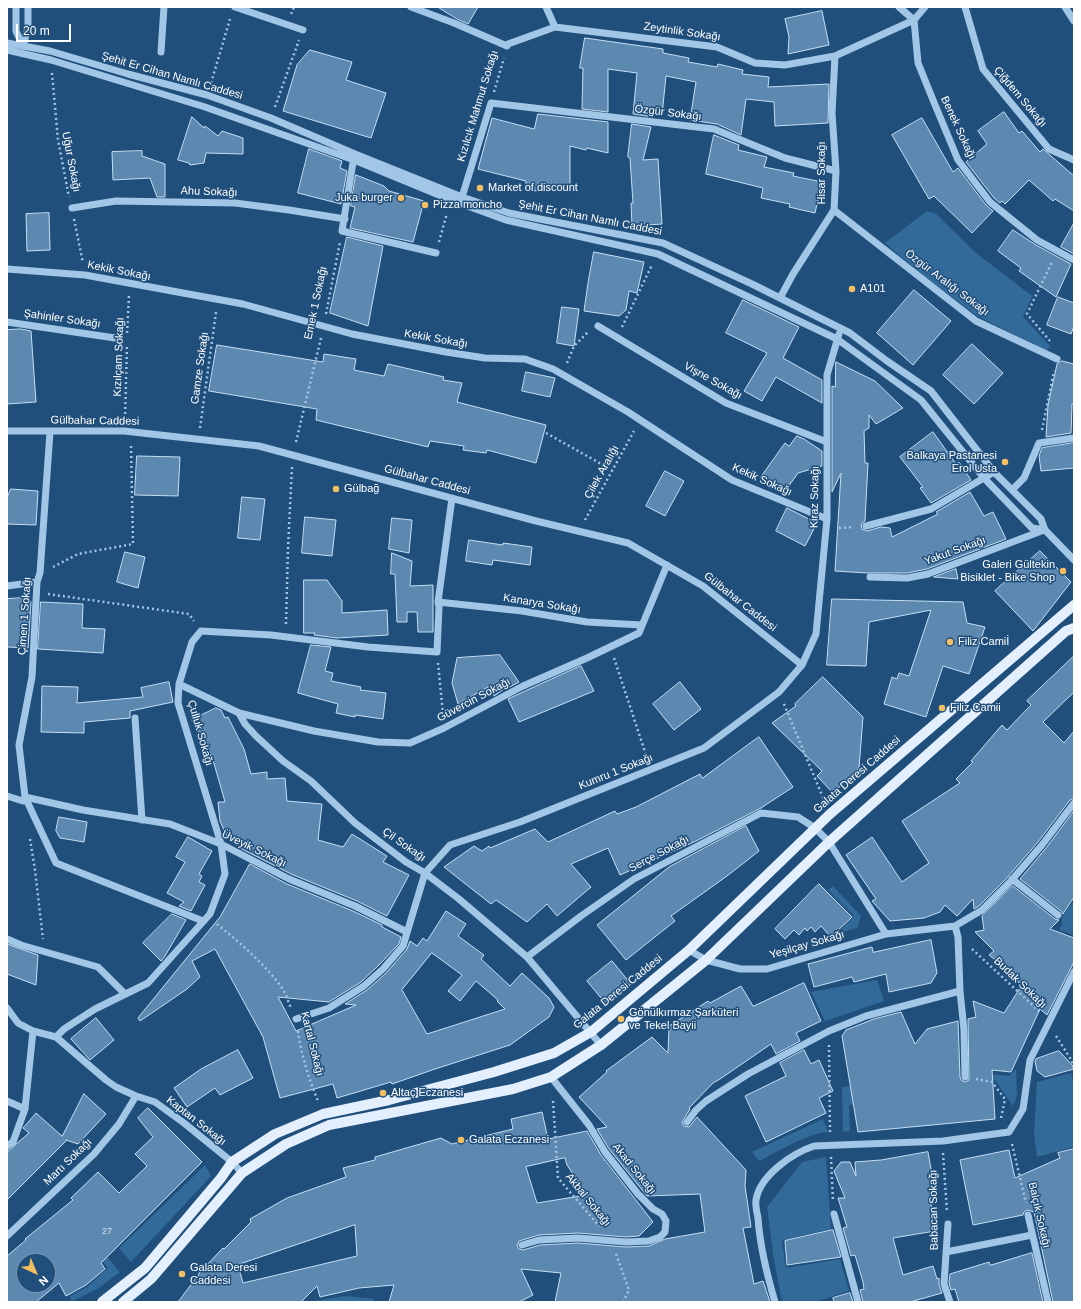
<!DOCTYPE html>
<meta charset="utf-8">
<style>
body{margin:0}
#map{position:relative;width:1081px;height:1309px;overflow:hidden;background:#204f7c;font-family:Arial,sans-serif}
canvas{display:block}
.frame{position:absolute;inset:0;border:8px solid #fff;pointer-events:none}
.north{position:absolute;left:16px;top:1253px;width:40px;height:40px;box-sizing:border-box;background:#204f7c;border:1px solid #7995b0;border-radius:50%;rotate:136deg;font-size:11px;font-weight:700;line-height:16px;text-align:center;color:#fff}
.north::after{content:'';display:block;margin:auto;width:14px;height:18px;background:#f4be62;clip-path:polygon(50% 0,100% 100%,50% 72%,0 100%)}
.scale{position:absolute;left:16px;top:24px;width:55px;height:18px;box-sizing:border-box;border:2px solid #fff;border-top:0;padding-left:5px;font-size:12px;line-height:14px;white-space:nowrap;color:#fff;-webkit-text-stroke:3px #204f7c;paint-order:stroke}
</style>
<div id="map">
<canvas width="1081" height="1309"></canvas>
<div class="frame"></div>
<div class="north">N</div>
<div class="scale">20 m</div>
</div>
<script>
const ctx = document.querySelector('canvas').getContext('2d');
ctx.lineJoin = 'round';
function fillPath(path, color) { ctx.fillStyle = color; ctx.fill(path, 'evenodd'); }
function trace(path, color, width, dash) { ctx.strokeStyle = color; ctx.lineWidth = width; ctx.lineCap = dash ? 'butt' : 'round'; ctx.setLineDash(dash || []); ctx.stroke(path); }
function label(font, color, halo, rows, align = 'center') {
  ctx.font = font + ' Arial,sans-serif'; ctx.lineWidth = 3; ctx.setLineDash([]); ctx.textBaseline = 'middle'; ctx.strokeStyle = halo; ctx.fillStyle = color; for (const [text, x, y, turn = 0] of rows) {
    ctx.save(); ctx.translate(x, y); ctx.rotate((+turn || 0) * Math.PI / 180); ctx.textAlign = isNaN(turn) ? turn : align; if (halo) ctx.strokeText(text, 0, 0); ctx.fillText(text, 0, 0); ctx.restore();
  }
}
const green = new Path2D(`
 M 927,211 L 936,214 L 976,253 L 1032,296 L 1023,317 L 1051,347 L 1046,350 L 977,316 L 924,276 L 885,243 Z
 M 833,886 L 861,916 L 857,928 L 844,932 L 841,930 L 854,916 L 828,890 Z
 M 1074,901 L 1074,935 L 1059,930 L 1062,924 L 1062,917 Z
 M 877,980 L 884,1001 L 825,1021 L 811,992 Z
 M 1016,1069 L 1017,1096 L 1013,1106 L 996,1081 L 974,1075 L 973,1072 L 1009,1076 Z
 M 1071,1073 L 1074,1084 L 1074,1147 L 1037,1157 L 1034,1133 L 1037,1082 Z
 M 886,1081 L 888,1101 L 849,1105 L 850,1131 L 843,1132 L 842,1087 Z
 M 823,1119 L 828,1132 C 808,1133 777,1152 759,1161 L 752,1152 Z
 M 826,1157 L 831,1229 L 782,1241 L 786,1268 L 840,1259 L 849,1291 L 815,1302 L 782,1302 L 774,1260 L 767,1207 L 802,1162 Z
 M 205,1165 L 211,1176 L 131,1262 L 119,1248 Z
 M 83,1229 L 120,1272 L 99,1288 L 71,1302 L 70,1296 L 87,1287 L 108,1268 L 79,1232 Z
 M 345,1296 L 374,1299 L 374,1302 L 312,1302 L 314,1301 Z`);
const building = new Path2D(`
 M 438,7 L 478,7 L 468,24 L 457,19 Z
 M 822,11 L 829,45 L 788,54 L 789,37 L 785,19 Z
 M 585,38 L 663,49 L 663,53 L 689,58 L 688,62 L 717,67 L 718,64 L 743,70 L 742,74 L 769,77 L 768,87 L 829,84 L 828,123 L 775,126 L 774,102 L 746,99 L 741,135 L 717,124 L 690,120 L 696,82 L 666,76 L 662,115 L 654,114 L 653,117 L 633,114 L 637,73 L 608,69 L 608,112 L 582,109 L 583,68 L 580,68 Z
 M 310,50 L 352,62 L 346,80 L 386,93 L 371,138 L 283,111 L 297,65 Z
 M 1004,112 L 1019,133 L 1022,131 L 1040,152 L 1043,149 L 1074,176 L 1074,211 L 1055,199 L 1053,201 L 1029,180 L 1005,204 L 1002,201 L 1000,203 L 994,198 L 966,162 L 987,144 L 978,131 Z
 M 538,114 L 608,122 L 608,153 L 587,148 L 586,150 L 570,146 L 570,190 L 526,191 L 526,181 L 478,169 L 492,118 L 534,129 Z
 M 192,117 L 204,128 L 205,126 L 218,136 L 222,131 L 243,138 L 243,154 L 206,153 L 204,163 L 190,165 L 189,163 L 178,160 Z
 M 922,118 L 953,172 L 958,168 L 986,205 L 993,211 L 972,233 L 934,196 L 929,199 L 892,135 Z
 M 632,124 L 651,127 L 643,160 L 658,159 L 662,224 L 632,226 L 631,203 L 633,203 L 630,158 L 628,157 Z
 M 714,135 L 739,145 L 738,150 L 767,157 L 764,167 L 794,173 L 793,176 L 822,182 L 815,213 L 789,207 L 790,204 L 761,198 L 763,188 L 706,174 Z
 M 309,149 L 342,161 L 340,168 L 347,171 L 341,204 L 298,193 Z
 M 142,151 L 142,156 L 165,164 L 165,197 L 157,197 L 150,178 L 113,180 L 112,152 Z
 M 356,175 L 384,186 L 389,191 L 424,201 L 413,242 L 350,228 L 355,207 L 351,206 Z
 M 49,213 L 50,250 L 27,251 L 26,214 Z
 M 1074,223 L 1074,254 L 1061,247 Z
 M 1013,230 L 1036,245 L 1071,264 L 1056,297 L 1019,271 L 1021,268 L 998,251 Z
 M 347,237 L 383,246 L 368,326 L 330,313 Z
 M 594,252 L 644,262 L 637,293 L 629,291 L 626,310 L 619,316 L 584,311 L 588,283 Z
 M 914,290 L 951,321 L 913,365 L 877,333 Z
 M 1058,297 L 1074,303 L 1074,326 L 1071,334 L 1047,325 Z
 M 743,300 L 799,327 L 783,358 L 822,380 L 822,403 L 776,377 L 762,401 L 744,391 L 767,353 L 726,333 Z
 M 562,307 L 579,309 L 574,346 L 557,343 Z
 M 21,329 L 31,331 L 36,402 L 7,404 L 7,330 Z
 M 972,344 L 1003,373 L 974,404 L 943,375 Z
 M 217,345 L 323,362 L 324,354 L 356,359 L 354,370 L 384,376 L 388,364 L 444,377 L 443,380 L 462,383 L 457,402 L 546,425 L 536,463 L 487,450 L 486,453 L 463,450 L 464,446 L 430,441 L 428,447 L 316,420 L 317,409 L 209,391 Z
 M 1062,361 L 1074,364 L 1074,405 L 1072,404 L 1071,433 L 1046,437 L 1048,405 L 1057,364 Z
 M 836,362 L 875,381 L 903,408 L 876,424 L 869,415 L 869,428 L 864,431 L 865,463 L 868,463 L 865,521 L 861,524 L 862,529 L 867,531 L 881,527 L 890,528 L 892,537 L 938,514 L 936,512 L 970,492 L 984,516 L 993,512 L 1006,539 L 927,569 L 907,573 L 867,573 L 835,571 L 841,473 L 832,492 L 832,386 L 835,387 Z
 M 526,372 L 555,378 L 550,397 L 522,391 Z
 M 933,432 L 956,464 L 959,462 L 971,480 L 931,503 L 920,488 L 923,487 L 900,457 Z
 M 797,436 L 804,439 L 822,451 L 822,466 L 798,473 L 783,494 L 760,478 L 785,443 L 789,446 Z
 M 1074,443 L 1074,468 L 1041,471 L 1039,456 L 1042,448 Z
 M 137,456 L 180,457 L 178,496 L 135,495 Z
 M 665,471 L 684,481 L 665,516 L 646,506 Z
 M 11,489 L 38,491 L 36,525 L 7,524 L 7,498 Z
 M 242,497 L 265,499 L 260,540 L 238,538 Z
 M 787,508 L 817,523 L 805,546 L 776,531 Z
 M 305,517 L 336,520 L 332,556 L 302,553 Z
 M 392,518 L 412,520 L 409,553 L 389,549 Z
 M 469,540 L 503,545 L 503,543 L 532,547 L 530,565 L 493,560 L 492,565 L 466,561 Z
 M 1040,551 L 1071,582 L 1033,631 L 995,591 Z
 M 125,552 L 145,557 L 138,588 L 117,582 Z
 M 392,553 L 412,561 L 410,586 L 433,585 L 433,632 L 418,632 L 417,612 L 407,612 L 407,622 L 397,622 L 395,574 L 391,574 Z
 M 956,569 L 958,579 L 934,577 Z
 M 304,580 L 327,580 L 342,601 L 342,613 L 387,610 L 388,635 L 337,638 L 314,635 L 315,633 L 304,633 Z
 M 23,598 L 23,601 L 31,601 L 28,648 L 7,647 L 7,599 Z
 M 832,599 L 963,602 L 967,623 L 985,627 L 969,674 L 943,666 L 926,717 L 884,704 L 892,677 L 897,679 L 899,673 L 909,676 L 931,610 L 869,622 L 866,666 L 827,665 Z
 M 41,602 L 83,604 L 82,628 L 105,629 L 103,653 L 38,649 Z
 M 311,645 L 331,647 L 325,671 L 333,673 L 331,681 L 361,687 L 360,690 L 386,693 L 383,719 L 355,715 L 355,717 L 336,713 L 338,704 L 298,693 Z
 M 500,655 L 519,682 L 504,690 L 504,689 L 494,696 L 490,686 L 458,704 L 452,683 L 457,658 Z
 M 1074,656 L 1074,692 L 1043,722 L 1064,743 L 1074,731 L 1074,798 L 1070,800 L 1038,842 L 1006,879 L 979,906 L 974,909 L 973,899 L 957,916 L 945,905 L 940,912 L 924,918 L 890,921 L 872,901 L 876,899 L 846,855 L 872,837 L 902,882 L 929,863 L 902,821 L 960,783 L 956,779 L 973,762 L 971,761 L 1002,725 L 1007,730 L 1031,705 L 1027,701 Z
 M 581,666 L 594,691 L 519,722 L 508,699 L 525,691 Z
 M 823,677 L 863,717 L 859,768 L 833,793 L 817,776 L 822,771 L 772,723 L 796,706 L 795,704 Z
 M 169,682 L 173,702 L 130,711 L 130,718 L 84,722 L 84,733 L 41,732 L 42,686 L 78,687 L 77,703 L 143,697 L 141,688 Z
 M 680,682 L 701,709 L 674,730 L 653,704 Z
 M 216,708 L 221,710 L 225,718 L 228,717 L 244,749 L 251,774 L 267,772 L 267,779 L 285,778 L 287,801 L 322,804 L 318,840 L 343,847 L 352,834 L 387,856 L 383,862 L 409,875 L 387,916 L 357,901 L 291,874 L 240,848 L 227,837 L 220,821 L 218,802 L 225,802 L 213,760 L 192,720 Z
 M 759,737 L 793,787 L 761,808 L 696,841 L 620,875 L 608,848 L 571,864 L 591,887 L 557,916 L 547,904 L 527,922 L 496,900 L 491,904 L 444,867 L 474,846 L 482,851 L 489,846 L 490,848 L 535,829 L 548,842 L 615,811 L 617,814 L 636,807 L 700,774 L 702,778 Z
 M 1074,811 L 1074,897 L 1063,914 L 1061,911 L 1020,879 L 1046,848 Z
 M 59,817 L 87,822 L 84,842 L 60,838 L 56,831 Z
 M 746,826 L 759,851 L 727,876 L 671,916 L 675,921 L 626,960 L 597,925 L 669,867 Z
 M 188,837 L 212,851 L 199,874 L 202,876 L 199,882 L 205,885 L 191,911 L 179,906 L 184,902 L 167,893 L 185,862 L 176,857 Z
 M 250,864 L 287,884 L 353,911 L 382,925 L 382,927 L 401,937 L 399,944 L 379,965 L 361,982 L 329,1002 L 278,997 L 296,1031 L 356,1005 L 345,1004 L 367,990 L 386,973 L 407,949 L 410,941 L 417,946 L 423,938 L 427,941 L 446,911 L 466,924 L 458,936 L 484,955 L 481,959 L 510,986 L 522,973 L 549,998 L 554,1007 L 549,1017 L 510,1045 L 435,1069 L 392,1084 L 391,1082 L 337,1098 L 333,1084 L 280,1098 L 263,1037 L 215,949 L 192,961 L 200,977 L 187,989 L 140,1021 L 138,1018 L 220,917 ZM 432,953 L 462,975 L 448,991 L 460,1001 L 476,981 L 498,1000 L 497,1001 L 505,1009 L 427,1034 L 402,990 Z
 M 819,884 L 852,917 L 831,937 L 821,926 L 815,932 L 811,927 L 807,931 L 805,928 L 799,935 L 794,930 L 785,939 L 775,929 Z
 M 1013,886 L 1055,919 L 1059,920 L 1050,929 L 1074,938 L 1074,962 L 1047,1015 L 1040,1009 L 1011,1072 L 992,1070 L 995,1119 L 858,1132 L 842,1036 L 846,1030 L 874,1019 L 901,1012 L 915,1044 L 927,1029 L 958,1021 L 960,1077 L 961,1080 L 965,1082 L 969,1080 L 968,1019 L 976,1017 L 973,1001 L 1004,1013 L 1022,985 L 1009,975 L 1012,973 L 989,955 L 994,951 L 975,932 L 984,930 L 982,916 Z
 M 172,914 L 186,920 L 165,956 L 161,961 L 143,943 Z
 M 931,940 L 937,973 L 931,983 L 889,992 L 886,974 L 854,982 L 852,977 L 814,987 L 808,964 L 872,947 L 873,952 Z
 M 7,944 L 38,955 L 36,985 L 7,974 Z
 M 612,961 L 631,984 L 606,1004 L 587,981 Z
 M 804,983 L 821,1021 L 796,1033 L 800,1041 L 776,1054 L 771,1044 L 720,1079 L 713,1083 L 689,1108 L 690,1109 L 682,1122 L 684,1126 L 689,1127 L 697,1117 L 746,1170 L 745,1186 L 751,1227 L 743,1228 L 754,1284 L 763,1281 L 770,1302 L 555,1302 L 561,1273 L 521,1269 L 533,1295 L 519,1302 L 389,1302 L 394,1285 L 359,1288 L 320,1297 L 317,1286 L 301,1302 L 178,1302 L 199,1274 L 199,1273 L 223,1248 L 224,1249 L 251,1222 L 250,1219 L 287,1198 L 346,1177 L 343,1168 L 375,1160 L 375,1157 L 441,1138 L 452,1144 L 513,1129 L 511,1119 L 542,1112 L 548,1139 L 587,1131 L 601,1155 L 653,1222 L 639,1236 L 626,1237 L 578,1233 L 539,1235 L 519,1241 L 517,1246 L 519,1249 L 523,1250 L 540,1245 L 578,1243 L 626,1247 L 649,1246 L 665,1239 L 705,1232 L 700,1194 L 647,1196 L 609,1149 L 597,1129 L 607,1127 L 579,1097 L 607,1072 L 606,1071 L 652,1037 L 668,1053 L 669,1026 L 708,1001 L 710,1003 L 741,986 L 753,1006 ZM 565,1158 L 567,1165 L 587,1195 L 537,1203 L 526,1167 ZM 355,1225 L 357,1256 L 243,1283 L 238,1265 Z
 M 96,1018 L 114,1040 L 90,1060 L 71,1039 Z
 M 238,1050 L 253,1078 L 220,1095 L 215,1088 L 187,1107 L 174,1088 L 201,1069 Z
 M 804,1050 L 811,1064 L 819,1060 L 833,1091 L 819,1098 L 826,1113 L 766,1142 L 745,1096 L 786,1076 L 780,1063 Z
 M 1059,1051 L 1074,1067 L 1074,1069 L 1045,1077 L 1037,1071 L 1035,1061 L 1036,1059 Z
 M 84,1094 L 106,1114 L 78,1144 L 66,1140 L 67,1140 L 7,1200 L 7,1152 L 29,1133 L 23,1128 L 24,1127 L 36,1113 L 62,1136 Z
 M 148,1108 L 202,1162 L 101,1263 L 105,1269 L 86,1285 L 66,1296 L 59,1283 L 36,1302 L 7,1302 L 7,1256 L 26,1240 L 25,1239 L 73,1200 L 71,1198 L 98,1172 L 119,1193 L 147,1166 L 135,1154 L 153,1137 L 138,1118 ZM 24,1261 L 48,1261 L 48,1285 L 24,1285 Z
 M 1074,1149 L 1074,1302 L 1053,1302 L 1034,1212 L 1027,1210 L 1024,1212 L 1023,1215 L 973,1225 L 960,1160 L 1009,1150 L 1015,1178 L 1060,1158 L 1058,1153 Z
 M 928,1152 L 937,1203 L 931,1204 L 935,1231 L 893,1238 L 903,1275 L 933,1266 L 937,1279 L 939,1278 L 939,1285 L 942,1293 L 910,1302 L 863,1302 L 860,1290 L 864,1289 L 863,1282 L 855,1255 L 851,1256 L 843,1228 L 847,1227 L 838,1198 L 845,1198 L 834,1171 L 841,1162 L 850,1162 L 856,1176 L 855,1162 L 881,1160 Z
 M 833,1230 L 841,1257 L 787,1265 L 785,1241 Z
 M 1032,1253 L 1043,1302 L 959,1302 L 955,1289 L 951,1290 L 949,1283 L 950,1274 L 989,1262 L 990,1265 Z
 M 850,1293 L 853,1302 L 834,1302 L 833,1298 Z`);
const path = new Path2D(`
 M 291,14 L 294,7
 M 52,73 L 58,140 L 69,197
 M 211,83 L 230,19
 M 494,92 L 504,58
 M 275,107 L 299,40
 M 74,219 L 83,263
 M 439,242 L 447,213
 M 326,314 L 340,242
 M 622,327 L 652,265
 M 127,333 L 129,296
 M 1050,341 L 1027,314 L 1052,262
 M 567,363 L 574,346 L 588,332
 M 125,419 L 127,344
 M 200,428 L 216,312
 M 1042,430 L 1054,371
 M 546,433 L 612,470
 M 296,442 L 321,338
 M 585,520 L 634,431
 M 839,528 L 853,527
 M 53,567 L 78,554 L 133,544 L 131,443
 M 48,594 L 189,614 L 194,621
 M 286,624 L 288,548 L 292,467
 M 614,658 L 647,758
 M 438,663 L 443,714
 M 784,704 L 824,800
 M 30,839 L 35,870 L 43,939
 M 217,924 C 240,943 264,963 282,988 C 286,994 288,1001 291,1008
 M 972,949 L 1040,1012
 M 298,1031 C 301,1055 309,1079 318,1101
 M 1056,1036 L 1072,1061 L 1074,1069
 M 829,1045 L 830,1132
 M 976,1079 L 992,1082 L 1005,1099 L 1001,1118
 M 553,1101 L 558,1178 L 599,1226
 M 1012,1144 L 1026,1203
 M 943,1153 L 947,1212
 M 831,1157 L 833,1202
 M 616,1254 L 629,1290 L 623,1302`);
const minor = new Path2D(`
 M 16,7 L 16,31 L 23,46
 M 235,7 L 303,30
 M 411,7 L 454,23 L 507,46 L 508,44 L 555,27 L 546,7
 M 925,7 L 914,20 L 918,63 L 933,100 L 958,160 L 990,202 L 1037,240 L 1074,260
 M 965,7 L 983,69 L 1049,149 L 1074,160
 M 1065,7 L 1074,21
 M 555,27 L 717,47 L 755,63 L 785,65 L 835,56 L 914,20 L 899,7
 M 7,43 L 50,51 L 128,74 L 207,95 L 271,118 L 355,154 L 462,197 L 509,213 L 663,243 L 752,284 L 850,333 L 887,361 L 931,391 L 994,472 L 1041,519 L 1045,530 L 1074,560
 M 23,46 L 28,28 L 28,7
 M 7,50 L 51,60 L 205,107 L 354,160 L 451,200 L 506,220 L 658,254 L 837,339 L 921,400 L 984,478 L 1032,528 L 1045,530
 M 161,52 L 164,7
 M 354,156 L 342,231 L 436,253
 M 462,197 L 491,103 L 714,129 L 785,158 L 836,171
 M 72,208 L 116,201 L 235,203 L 289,210 L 345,219
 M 834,210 L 976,321 L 1057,359
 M 7,269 L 85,275 L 243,304 L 352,334 L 446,352 L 485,358 L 525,359 L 553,369 L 628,412 L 732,480 L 827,519
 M 780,298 L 793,274 L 834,210 L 836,171 L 832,113 L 835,56
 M 7,322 L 115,338
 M 598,326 L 726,403 L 827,442
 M 7,431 L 124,431 L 259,446 L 536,521 L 628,543 L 703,586 L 802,665
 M 1012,490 L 1024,478 L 1039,443 L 1074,438
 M 866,526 L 931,509 L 994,472
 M 870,577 L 907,578 L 928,574 L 1044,530
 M 7,586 L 37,582
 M 438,602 L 522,611 L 587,622 L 642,625
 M 179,684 L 239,713 L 245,724 L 256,736 L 283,761 L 311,781 L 355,823 L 406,862 L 425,873 L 459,899 L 527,957 L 601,1045
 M 239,713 L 314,731 L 378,742 L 410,743 L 444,728 L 523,686 L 587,658 L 639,633 L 667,565
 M 135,718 L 142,820
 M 7,796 L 23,801 L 25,797 L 19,745 L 32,677 L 37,582 L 40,573 L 50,432
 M 25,797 L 83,810 L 170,824 L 221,844 L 289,879 L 355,906 L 407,932
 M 25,797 L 56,863 L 203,921
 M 1012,879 L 1058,915
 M 7,939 L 21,945 L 98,967 L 125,994
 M 689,950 L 706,960 L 740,969 L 767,969 L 886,934 L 955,926 L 982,910 L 1010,882 L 1042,845 L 1074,803
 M 527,957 L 581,916 L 634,879 L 761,813 L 798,817 L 815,828 L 829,842 L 886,934
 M 960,991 L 964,1030 L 965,1077
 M 7,1008 L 18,1023 L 33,1031 L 56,1037 L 106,1080 L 116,1087 L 136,1096 L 155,1102 L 184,1123 L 232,1162 L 242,1173
 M 296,1019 L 329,1008 L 364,986 L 383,969 L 403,946 L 425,873 L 450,845 L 520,822 L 704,748 L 779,692 L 802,665 L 816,634 L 827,519 L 827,375 L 839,334
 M 56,1037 L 64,1029 L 95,1009 L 148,983 L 210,914 L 225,874 L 221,844 L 178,703 L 179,684 L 192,642 L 201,631 L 271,635 L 368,647 L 437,652 L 439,607 L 438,602 L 452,498
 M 7,1101 L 25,1109
 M 687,1122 L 696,1110 L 706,1101 L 748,1074 L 829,1031 L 866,1016 L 960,991 L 958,937 L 955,926
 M 7,1146 L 13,1142 L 25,1109 L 33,1031
 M 834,1214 L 858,1302
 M 1028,1215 L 1048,1302
 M 948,1224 L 944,1284 L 950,1302
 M 7,1236 L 94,1154 L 119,1124 L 136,1096
 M 522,1245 L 539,1240 L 578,1238 L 626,1242 L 649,1241 L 660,1237 L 665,1232 L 666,1221 L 662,1214 L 653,1209 L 638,1194 L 605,1152 L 589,1125 L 551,1077
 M 946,1252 L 1032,1235
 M 775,1302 C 767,1275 760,1247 758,1218 C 757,1213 755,1205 756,1200 C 760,1175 793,1153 814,1146 L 943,1141 L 1009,1132 L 1023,1109 L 1030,1060 L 1074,972`);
const major = new Path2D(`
 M 102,1302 L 145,1268 L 221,1178 L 232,1162 L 275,1134 L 323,1114 L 389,1100 L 494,1072 L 554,1053 L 591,1032 L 689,950 L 830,814 L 1074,605
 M 123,1302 L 151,1279 L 242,1173 L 286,1144 L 329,1125 L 513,1089 L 551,1077 L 601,1045 L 706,960 L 829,842 L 1066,631 L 1074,628`);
const markers = [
 [480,188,4,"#f4be62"],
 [401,198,4,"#f4be62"],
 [425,205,4,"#f4be62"],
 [852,289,4,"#f4be62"],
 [1005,462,4,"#f4be62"],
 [336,489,4,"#f4be62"],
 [1063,571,4,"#f4be62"],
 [950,642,4,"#f4be62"],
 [942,708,4,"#f4be62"],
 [621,1019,4,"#f4be62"],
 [383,1093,4,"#f4be62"],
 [461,1140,4,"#f4be62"],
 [182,1274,4,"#f4be62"]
];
const numberNames = [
 ["27",107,1232]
];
const streetNames = [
 ["Zeytinlik Sokağı",682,32,8],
 ["Şehit Er Cihan Namlı Caddesi",172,76,16],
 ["Çiğdem Sokağı",1020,97,50],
 ["Kızılcık Mahmut Sokağı",478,106,-73],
 ["Özgür Sokağı",668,113,7],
 ["Benek Sokağı",958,128,65],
 ["Uğur Sokağı",71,162,79],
 ["Hisar Sokağı",822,173,-90],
 ["Ahu Sokağı",209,192,2],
 ["Şehit Er Cihan Namlı Caddesi",590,218,11],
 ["Kekik Sokağı",119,271,11],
 ["Özgür Aralığı Sokağı",947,283,37],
 ["Emek 1 Sokağı",316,303,-78],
 ["Şahinler Sokağı",62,319,8],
 ["Kekik Sokağı",436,339,10],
 ["Kızılçam Sokağı",119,357,-88],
 ["Gamze Sokağı",200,368,-82],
 ["Vişne Sokağı",713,381,29],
 ["Gülbahar Caddesi",95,421,1],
 ["Çilek Aralığı",602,472,-61],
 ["Gülbahar Caddesi",427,480,15],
 ["Kekik Sokağı",762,480,24],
 ["Kiraz Sokağı",815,497,-89],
 ["Yakut Sokağı",955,551,-20],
 ["Gülbahar Caddesi",740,602,38],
 ["Kanarya Sokağı",542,604,9],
 ["Çimen 1 Sokağı",25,616,-86],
 ["Güvercin Sokağı",474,700,-28],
 ["Çulluk Sokağı",200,733,74],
 ["Kumru 1 Sokağı",616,772,-22],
 ["Galata Deresi Caddesi",857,775,-41],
 ["Çil Sokağı",404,845,35],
 ["Üveyik Sokağı",254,849,26],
 ["Serçe Sokağı",659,854,-28],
 ["Yeşilçay Sokağı",807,945,-16],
 ["Budak Sokağı",1020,983,44],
 ["Galata Deresi Caddesi",618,992,-39],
 ["Kartal Sokağı",312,1044,76],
 ["Kaptan Sokağı",196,1121,38],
 ["Martı Sokağı",68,1162,-44],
 ["Akad Sokağı",634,1169,51],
 ["Akbal Sokağı",588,1200,51],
 ["Babacan Sokağı",934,1210,-91],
 ["Balçık Sokağı",1039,1215,77]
];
const poiNames = [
 ["Market of discount",488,188],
 ["Juka burger",393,198,"right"],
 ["Pizza moncho",433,205],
 ["A101",860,289],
 ["Balkaya Pastanesi",997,456,"right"],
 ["Erol Usta",997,469,"right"],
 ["Gülbağ",344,489],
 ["Galeri Gültekin",1055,565,"right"],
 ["Bisiklet - Bike Shop",1055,578,"right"],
 ["Filiz Camiİ",958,642],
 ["Filiz Camii",950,708],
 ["Gönülkırmaz Şarküteri",629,1013],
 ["ve Tekel Bayii",629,1026],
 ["Altaç Eczanesi",391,1093],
 ["Galata Eczanesi",469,1140],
 ["Galata Deresi",190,1268],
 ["Caddesi",190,1281]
];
fillPath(green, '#326a9a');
fillPath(building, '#5d88af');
trace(building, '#c5dff5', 1);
trace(path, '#a2c6e6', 2.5, [2, 3]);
trace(minor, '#a2c6e6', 7);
trace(major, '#e3effd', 10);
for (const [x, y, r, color] of markers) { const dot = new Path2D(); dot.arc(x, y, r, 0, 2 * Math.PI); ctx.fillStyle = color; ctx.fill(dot); trace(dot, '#204f7c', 1.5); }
label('9px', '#d6e1eb', null, numberNames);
label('11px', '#fff', '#204f7c', streetNames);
label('11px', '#fff', '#204f7c', poiNames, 'left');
</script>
